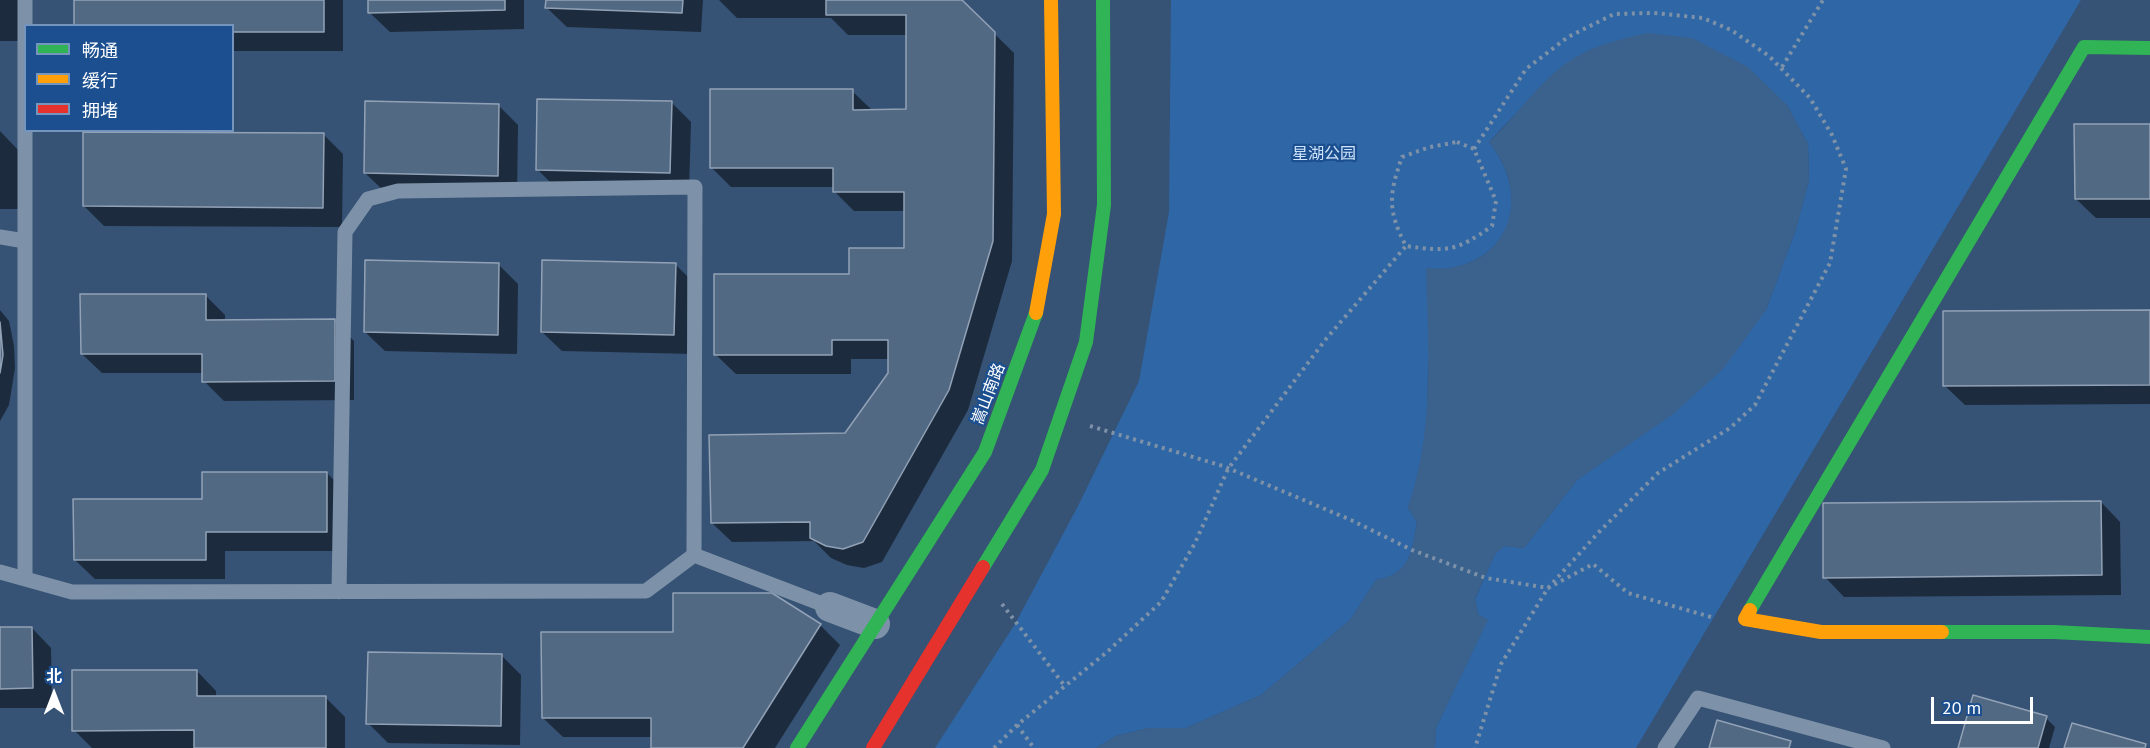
<!DOCTYPE html>
<meta charset="utf-8">
<style>
body{margin:0}
#map{position:relative;width:2150px;height:748px;overflow:hidden;background:#365274;font-family:"PT Sans","Noto Sans SC",sans-serif}
canvas{display:block}
.legend{position:absolute;left:24px;top:24px;width:210px;height:108px;box-sizing:border-box;background:#1b4f8f;border:2px solid #7695bc;margin:0;padding:8px 10px;list-style:none;font-size:18px;color:#fff}
.legend li{display:flex;align-items:center;gap:12px;height:30px}
.legend b{width:30px;border:2px solid #7695bc}
.north{position:absolute;left:24px;top:664px;width:60px;height:60px;-webkit-text-stroke:4px #1b4f8f;paint-order:stroke;rotate:0deg;font-size:16px;font-weight:700;line-height:24px;text-align:center;color:#fff}
.north::after{content:'';display:block;margin:auto;width:21px;height:27px;background:#fff;clip-path:polygon(50% 0,100% 100%,50% 72%,0 100%)}
.scale{position:absolute;left:1931px;top:697px;width:102px;height:27px;box-sizing:border-box;border:3px solid #fff;border-top:0;padding-left:8px;font-size:18px;line-height:21px;white-space:nowrap;color:#fff;-webkit-text-stroke:4px #1b4f8f;paint-order:stroke}
</style>
<div id="map">
<canvas width="2150" height="748"></canvas>
<ul class="legend">
<li><b style="height:8px;background:#30b455"></b>畅通</li>
<li><b style="height:8px;background:#ff9f0a"></b>缓行</li>
<li><b style="height:8px;background:#e5322d"></b>拥堵</li>
</ul>
<div class="north">北</div>
<div class="scale">20 m</div>
</div>
<script>
const ctx = document.querySelector('canvas').getContext('2d');
ctx.lineJoin = 'round';
function fillPath(path, color) { ctx.fillStyle = color; ctx.fill(path, 'evenodd'); }
function trace(path, color, width, dash) { ctx.strokeStyle = color; ctx.lineWidth = width; ctx.lineCap = dash ? 'butt' : 'round'; ctx.setLineDash(dash || []); ctx.stroke(path); }
function label(font, color, halo, rows, align = 'center') {
  ctx.font = font + ' "PT Sans","Noto Sans SC",sans-serif'; ctx.lineWidth = 4.5; ctx.setLineDash([]); ctx.textBaseline = 'middle'; ctx.strokeStyle = halo; ctx.fillStyle = color; for (const [text, x, y, turn = 0] of rows) {
    ctx.save(); ctx.translate(x, y); ctx.rotate((+turn || 0) * Math.PI / 180); ctx.textAlign = isNaN(turn) ? turn : align; if (halo) ctx.strokeText(text, 0, 0); ctx.fillText(text, 0, 0); ctx.restore();
  }
}
const green = new Path2D(`
 M 1171,0 L 2081,0 L 1636,748 L 1435,748 L 1436,728 L 1487,620 L 1478,614 L 1475,599 L 1495,554 L 1504,546 L 1524,548 L 1577,480 L 1623,447 L 1766,310 L 1796,229 L 1809,180 L 1808,144 L 1787,105 L 1547,81 L 1489,142 C 1520,180 1523,237 1473,261 C 1465,265 1455,267 1447,270 L 1428,367 L 1427,420 L 1421,470 L 1408,508 L 1417,522 C 1412,552 1410,575 1376,580 L 1350,620 L 1261,695 L 1186,728 L 1148,728 L 1116,736 L 1096,748 L 935,748 L 1015,624 L 1078,506 L 1139,381 L 1169,212 Z`);
const water = new Path2D(`
 M 1647,33 L 1692,38 L 1748,67 L 1787,105 L 1808,144 L 1809,180 L 1796,229 L 1766,310 L 1723,369 L 1672,415 L 1577,480 L 1524,548 L 1504,546 L 1495,554 L 1475,598 L 1478,614 L 1488,620 L 1436,728 L 1435,748 L 1096,748 L 1116,736 L 1148,728 L 1186,728 L 1261,695 L 1350,620 L 1376,580 C 1410,575 1412,552 1417,522 L 1408,508 C 1435,427 1428,351 1426,268 C 1504,276 1537,201 1489,142 C 1518,116 1541,77 1576,57 C 1598,44 1622,39 1647,33 Z`);
const shadow = new Path2D(`
 M 0,0 L 20,0 L 20,41 L 0,41 Z
 M 75,0 L 343,0 L 343,51 L 232,51 L 232,26 Z
 M 370,0 L 524,0 L 524,29 L 390,32 L 370,13 Z
 M 547,0 L 703,0 L 701,32 L 567,27 L 547,8 Z
 M 719,0 L 960,0 L 1014,53 L 1012,261 L 968,410 L 882,562 L 864,568 L 847,565 L 831,558 L 814,541 L 732,542 L 712,523 L 845,434 L 889,374 L 889,359 L 851,359 L 851,374 L 736,374 L 716,355 L 851,276 L 905,250 L 905,211 L 854,211 L 834,191 L 834,187 L 731,187 L 712,168 L 852,91 L 873,111 L 907,111 L 907,35 L 848,35 L 831,18 L 737,18 Z
 M 671,102 L 691,122 L 689,192 L 558,190 L 538,170 Z
 M 498,105 L 518,125 L 517,195 L 385,192 L 365,173 Z
 M 2150,125 L 2150,218 L 2096,218 L 2076,199 Z
 M 0,131 L 18,150 L 19,209 L 0,209 Z
 M 323,134 L 343,154 L 342,227 L 104,226 L 84,206 Z
 M 498,264 L 518,284 L 517,354 L 385,351 L 365,332 Z
 M 675,264 L 695,284 L 694,354 L 562,351 L 542,332 Z
 M 205,295 L 225,315 L 225,321 L 334,321 L 354,341 L 354,400 L 224,401 L 204,381 L 204,373 L 102,373 L 82,354 Z
 M 0,310 L 9,321 L 14,346 L 15,368 L 9,405 L 0,421 Z
 M 2150,311 L 2150,404 L 1965,405 L 1945,386 Z
 M 327,473 L 347,493 L 347,551 L 225,551 L 225,579 L 95,579 L 75,560 L 204,500 Z
 M 2101,502 L 2120,522 L 2121,595 L 1844,597 L 1825,577 Z
 M 820,625 L 840,645 L 775,748 L 653,748 L 653,737 L 563,737 L 543,718 L 675,634 Z
 M 0,628 L 32,628 L 51,648 L 52,708 L 0,708 Z
 M 502,656 L 521,675 L 520,745 L 388,743 L 368,723 Z
 M 197,671 L 216,691 L 216,698 L 325,697 L 345,717 L 345,748 L 92,748 L 74,730 Z
 M 2046,718 L 2055,727 L 2049,748 L 1959,748 Z`);
const building = new Path2D(`
 M 74,0 L 324,0 L 324,32 L 232,32 L 232,26 L 74,26 Z
 M 368,0 L 505,0 L 505,10 L 368,13 Z
 M 546,0 L 683,0 L 682,13 L 545,8 Z
 M 826,0 L 962,0 L 995,32 L 993,241 L 949,390 L 863,542 L 843,549 L 826,546 L 810,538 L 810,522 L 711,523 L 709,435 L 845,433 L 888,373 L 888,340 L 832,340 L 832,355 L 714,355 L 714,274 L 849,274 L 849,248 L 904,248 L 904,192 L 833,192 L 833,168 L 710,168 L 710,89 L 853,89 L 853,110 L 906,109 L 906,15 L 826,15 Z
 M 537,99 L 672,101 L 670,173 L 536,170 Z
 M 365,101 L 499,104 L 498,176 L 364,173 Z
 M 2074,124 L 2150,124 L 2150,199 L 2075,199 Z
 M 83,132 L 324,133 L 323,208 L 83,206 Z
 M 365,260 L 499,263 L 498,335 L 364,332 Z
 M 542,260 L 676,263 L 674,335 L 541,332 Z
 M 80,294 L 206,294 L 206,320 L 335,319 L 335,381 L 202,382 L 202,354 L 81,354 Z
 M 2150,310 L 2150,385 L 1943,386 L 1943,311 Z
 M 0,322 L 3,355 L 0,373 Z
 M 202,472 L 327,472 L 327,532 L 206,532 L 206,560 L 74,560 L 73,499 L 202,499 Z
 M 2101,501 L 2102,575 L 1823,578 L 1823,503 Z
 M 673,593 L 772,593 L 821,624 L 743,748 L 651,748 L 651,718 L 542,718 L 541,632 L 673,632 Z
 M 0,627 L 32,627 L 33,688 L 0,689 Z
 M 368,652 L 502,654 L 501,726 L 366,724 Z
 M 72,670 L 197,670 L 197,696 L 326,696 L 326,748 L 194,748 L 194,730 L 72,731 Z
 M 1973,695 L 2047,716 L 2038,748 L 1958,748 Z
 M 1717,720 L 1791,741 L 1789,748 L 1709,748 Z
 M 2072,723 L 2146,744 L 2145,748 L 2064,748 Z`);
const path = new Path2D(`
 M 1782,67 L 1823,0
 M 1457,142 L 1474,149 L 1496,201 L 1492,226 C 1457,251 1448,252 1406,246 C 1387,210 1389,194 1402,157 L 1430,147 Z
 M 1474,149 L 1526,69 L 1568,37 L 1614,14 L 1654,13 L 1703,18 L 1731,30 L 1769,56 L 1810,98 L 1832,135 L 1846,169 L 1830,263 L 1755,405 L 1730,428 L 1658,473 L 1599,532 L 1548,588 L 1501,664 L 1475,748
 M 1090,426 L 1223,466 L 1351,520 L 1412,550 L 1486,578 L 1548,588 L 1593,564 L 1628,593 L 1711,617
 M 1002,604 L 1064,685
 M 1017,725 L 1034,748
 M 994,748 L 1017,725 L 1107,652 L 1161,602 L 1195,543 L 1228,469 L 1326,339 L 1406,246`);
const lane = new Path2D(`
 M 0,237 L 25,241
 M 0,572 L 72,592 L 646,591 L 694,555 L 830,607
 M 25,579 L 25,0
 M 339,592 L 345,232 L 368,199 L 398,191 L 695,187 L 694,555
 M 1665,748 L 1698,698 L 1883,748`);
const street = new Path2D(`
 M 830,607 L 875,624`);
const fast = new Path2D(`
 M 983,567 L 1042,470 L 1086,342 L 1104,205 L 1103,0
 M 1750,610 L 2084,47 L 2150,48
 M 1942,632 L 2054,632 L 2150,637
 M 797,748 L 985,452 L 1036,313`);
const slow = new Path2D(`
 M 1036,313 L 1054,214 L 1051,0
 M 1750,610 L 1745,619 L 1821,632 L 1942,632`);
const jam = new Path2D(`
 M 873,748 L 983,567`);
const parkNames = [
 ["星湖公园",1324,154]
];
const streetNames = [
 ["嵩山南路",989,394,-69]
];
fillPath(green, '#2f66a5');
fillPath(water, '#3b618d');
fillPath(shadow, '#0007');
fillPath(building, '#526984');
trace(building, '#92a2b6', 1.5);
trace(path, '#7d92a8', 4, [3, 4.5]);
trace(lane, '#7d92a8', 15);
trace(street, '#7d92a8', 30);
trace(fast, '#30b455', 14);
trace(slow, '#ff9f0a', 14);
trace(jam, '#e5322d', 14);
label('16px', '#cfe3fa', '#1b4f8f', parkNames);
label('16px', '#fff', '#1b4f8f', streetNames);
</script>
